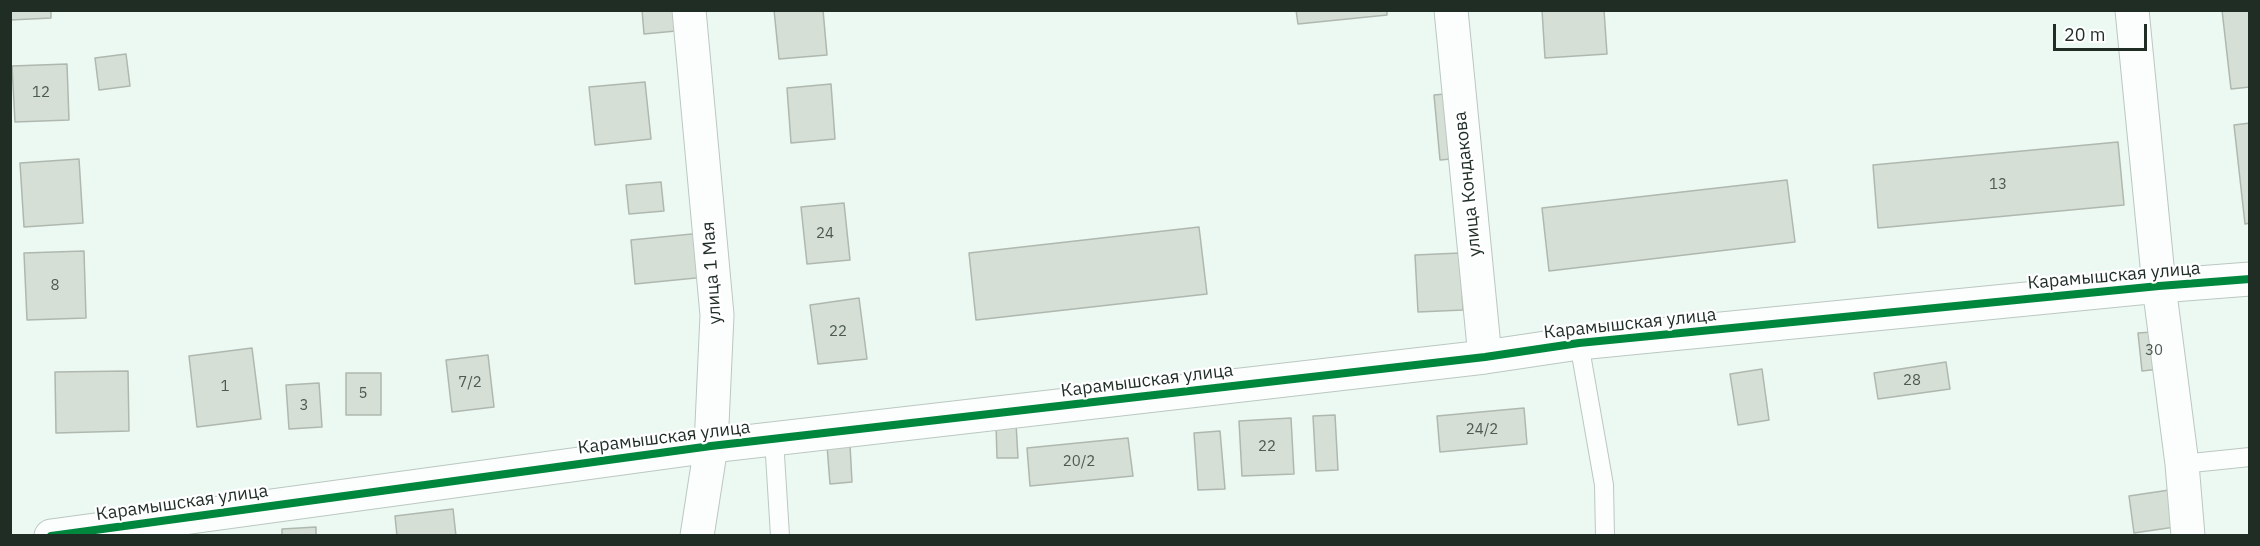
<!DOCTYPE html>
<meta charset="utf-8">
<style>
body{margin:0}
#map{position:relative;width:2260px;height:546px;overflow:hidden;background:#ecf8f2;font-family:"IBM Plex Sans",sans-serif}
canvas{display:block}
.frame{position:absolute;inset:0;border:12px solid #1f2d25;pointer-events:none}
.scale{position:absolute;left:2053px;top:24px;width:94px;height:27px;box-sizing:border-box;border:3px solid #1f2d25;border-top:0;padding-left:8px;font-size:18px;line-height:21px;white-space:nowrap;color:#1f2d25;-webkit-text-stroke:4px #fff;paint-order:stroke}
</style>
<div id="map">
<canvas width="2260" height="546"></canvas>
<div class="frame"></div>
<div class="scale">20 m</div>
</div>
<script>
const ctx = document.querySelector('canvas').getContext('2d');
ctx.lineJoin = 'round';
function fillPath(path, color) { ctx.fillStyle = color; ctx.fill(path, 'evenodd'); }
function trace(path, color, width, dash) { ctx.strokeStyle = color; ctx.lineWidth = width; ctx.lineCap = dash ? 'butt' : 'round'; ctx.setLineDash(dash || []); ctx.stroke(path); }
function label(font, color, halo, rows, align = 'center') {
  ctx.font = font + ' "IBM Plex Sans",sans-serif'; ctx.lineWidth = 4.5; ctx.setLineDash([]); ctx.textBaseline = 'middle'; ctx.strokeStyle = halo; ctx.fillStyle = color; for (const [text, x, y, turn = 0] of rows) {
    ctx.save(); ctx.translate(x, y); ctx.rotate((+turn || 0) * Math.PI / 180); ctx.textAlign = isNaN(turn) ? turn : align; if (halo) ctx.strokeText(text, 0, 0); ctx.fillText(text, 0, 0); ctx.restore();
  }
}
const building = new Path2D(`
 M 10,10 L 51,10 L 51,18 L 10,20 Z
 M 642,10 L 674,10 L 676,31 L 644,34 Z
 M 774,10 L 823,10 L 827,55 L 779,59 Z
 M 1296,10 L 1387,10 L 1387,15 L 1298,24 Z
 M 1542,10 L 1604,10 L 1607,54 L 1545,58 Z
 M 2222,10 L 2250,10 L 2250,87 L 2231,89 Z
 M 126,54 L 130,86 L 99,90 L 95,58 Z
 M 67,64 L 69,120 L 15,122 L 12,66 Z
 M 645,82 L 651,139 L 595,145 L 589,87 Z
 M 831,84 L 835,139 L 791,143 L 787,88 Z
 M 1467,92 L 1472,157 L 1440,160 L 1434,95 Z
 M 2250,123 L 2250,223 L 2245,224 L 2234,125 Z
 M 2118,142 L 2124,205 L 1878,228 L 1873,165 Z
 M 79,159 L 83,223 L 24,227 L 20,163 Z
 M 1787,180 L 1795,242 L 1549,271 L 1542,208 Z
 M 661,182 L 664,211 L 629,214 L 626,185 Z
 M 844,203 L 850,260 L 807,264 L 801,207 Z
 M 1199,227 L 1207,294 L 976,320 L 969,253 Z
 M 702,233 L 706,277 L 635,284 L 631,240 Z
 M 84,251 L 86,318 L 27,320 L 24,253 Z
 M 1460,253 L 1463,310 L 1418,312 L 1415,255 Z
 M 859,298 L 867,359 L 818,364 L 810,305 Z
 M 2166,331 L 2169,368 L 2142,371 L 2138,333 Z
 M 252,348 L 261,419 L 197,427 L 189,356 Z
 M 488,355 L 494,407 L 452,412 L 446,360 Z
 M 1946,362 L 1950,389 L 1878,399 L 1874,373 Z
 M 1762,369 L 1769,420 L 1738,425 L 1730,374 Z
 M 128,371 L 129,431 L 56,433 L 55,372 Z
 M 346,373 L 381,373 L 381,415 L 346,415 Z
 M 319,383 L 322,427 L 289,429 L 286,385 Z
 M 1524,408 L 1527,444 L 1440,452 L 1437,416 Z
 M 1335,415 L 1338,470 L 1316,471 L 1313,416 Z
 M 1291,418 L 1294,474 L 1242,476 L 1239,421 Z
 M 1016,423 L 1018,458 L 997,458 L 996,424 Z
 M 1220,431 L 1225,489 L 1198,490 L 1194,433 Z
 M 1128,438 L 1133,476 L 1030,486 L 1027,448 Z
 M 850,445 L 852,482 L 830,484 L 827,446 Z
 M 2176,489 L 2182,526 L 2134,533 L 2129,496 Z
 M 453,509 L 456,536 L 397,536 L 395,516 Z
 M 316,527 L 316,536 L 282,536 L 282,529 Z`);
const service = new Path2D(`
 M 1579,343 L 1604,485 L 1605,536
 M 774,439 L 780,536
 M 2182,464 L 2250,457`);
const minor = new Path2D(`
 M 1451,10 L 1485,357
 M 2132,10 L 2159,286 L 2182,464 L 2188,536
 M 711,446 L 1485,357 L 1579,343 L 2159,286 L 2250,279`);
const tertiary = new Path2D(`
 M 689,10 L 717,315 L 711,446 L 697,536
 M 51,536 L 711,446`);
const cycleway = new Path2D(`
 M 51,536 L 711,446 L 1485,357 L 1579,343 L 2159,286 L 2250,279`);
const numberNames = [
 ["12",41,93],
 ["13",1998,185],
 ["24",825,234],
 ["8",55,286],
 ["22",838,332],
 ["30",2154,351],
 ["28",1912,381],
 ["7/2",470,383],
 ["1",225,387],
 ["5",363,394],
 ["3",304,406],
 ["24/2",1482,430],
 ["22",1267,447],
 ["20/2",1079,462]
];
const streetNames = [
 ["улица Кондакова",1468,184,-96],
 ["улица 1 Мая",712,273,-94],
 ["Карамышская улица",2114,276,-5],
 ["Карамышская улица",1630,324,-6],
 ["Карамышская улица",1147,381,-7],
 ["Карамышская улица",664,438,-7],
 ["Карамышская улица",182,503,-8]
];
fillPath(building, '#d6dfd6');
trace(building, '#afb8af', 1.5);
trace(service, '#bbc8c1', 20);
trace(minor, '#bbc8c1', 35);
trace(tertiary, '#bbc8c1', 35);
trace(service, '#fcfefd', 18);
trace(minor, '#fcfefd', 33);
trace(tertiary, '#fcfefd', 33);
trace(cycleway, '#00873e', 8);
label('15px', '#4d5a51', null, numberNames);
label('18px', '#1f2d25', '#fff', streetNames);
</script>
